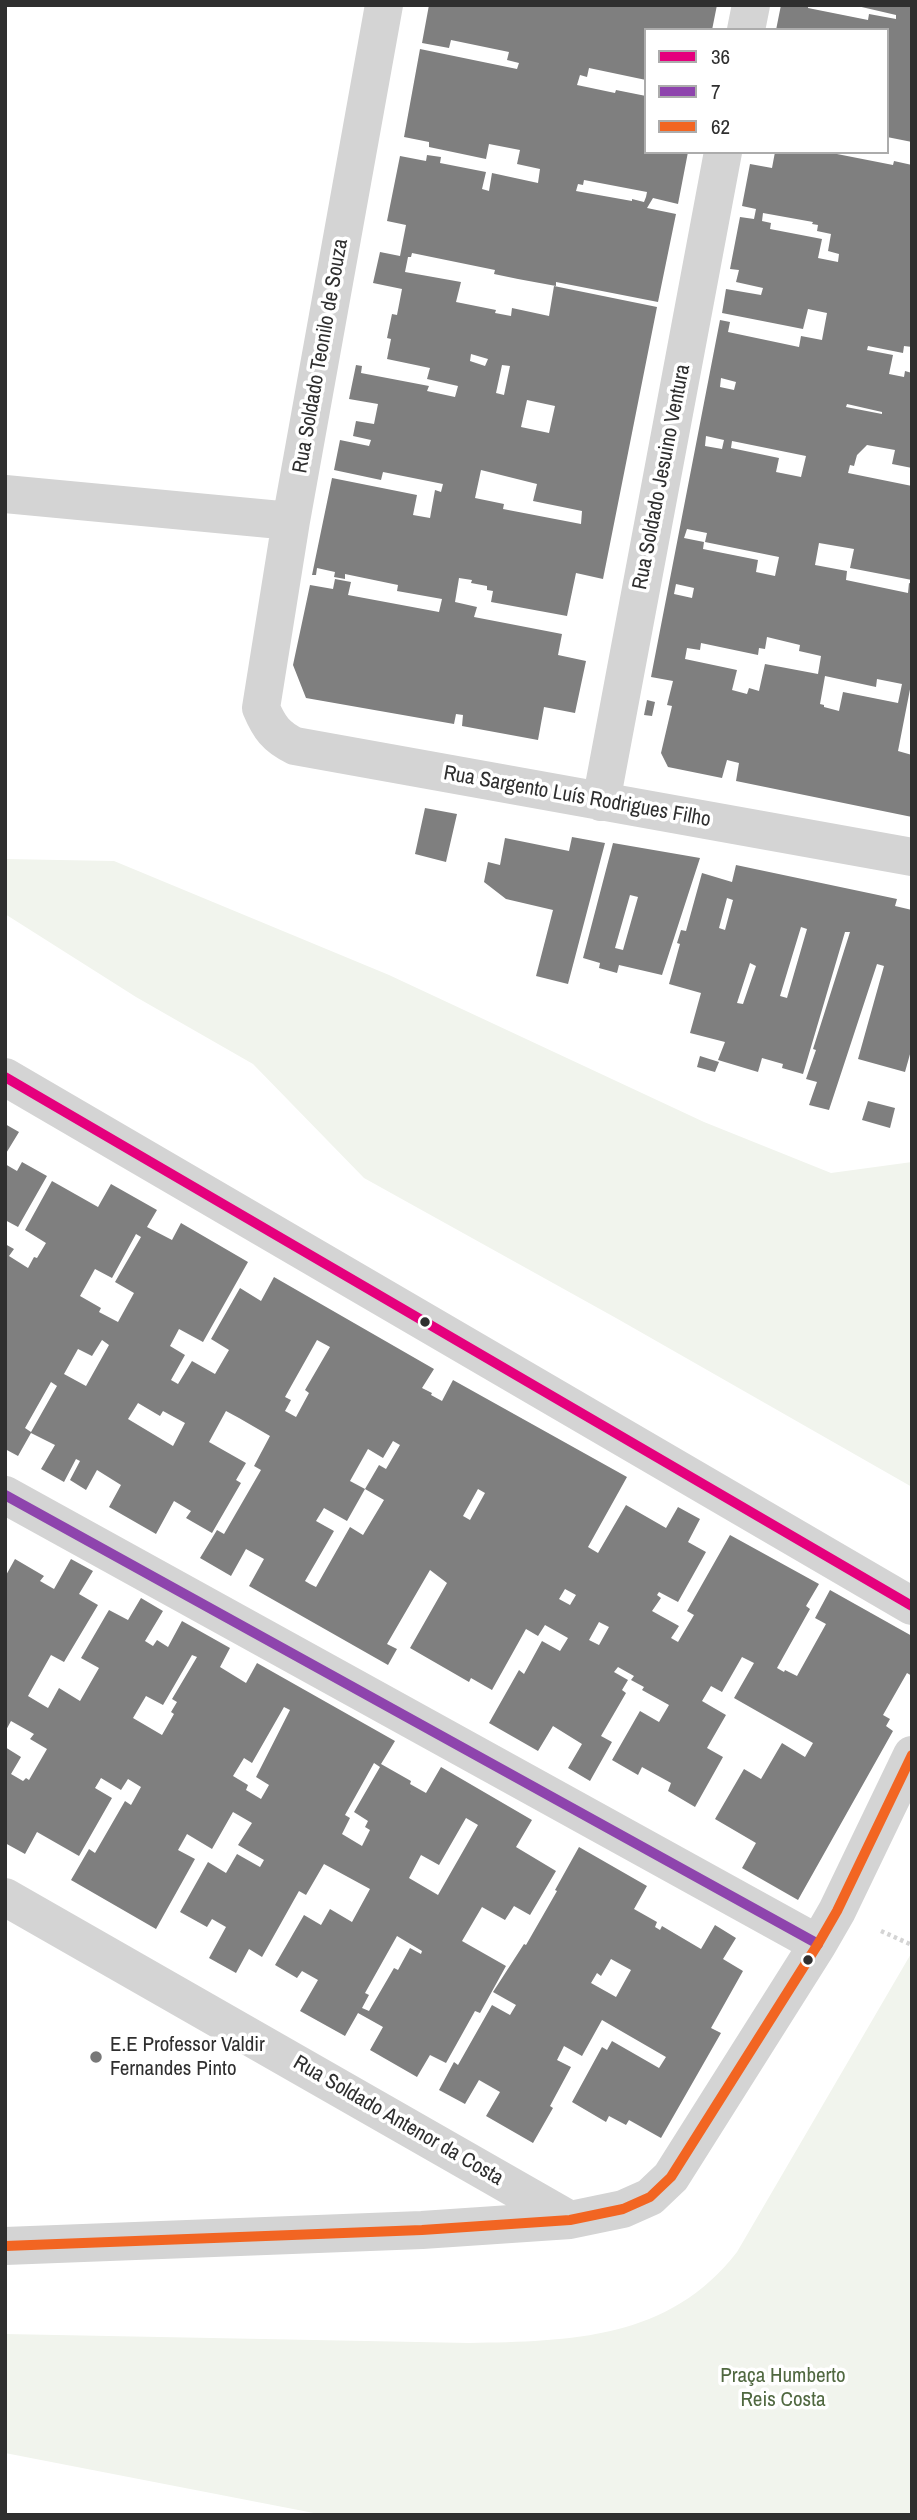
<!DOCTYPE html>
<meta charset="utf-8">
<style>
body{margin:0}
#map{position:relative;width:917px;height:2520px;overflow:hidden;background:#fff;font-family:"Archivo Narrow",sans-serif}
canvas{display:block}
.frame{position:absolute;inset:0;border:7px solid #2f2f2f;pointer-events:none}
.legend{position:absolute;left:644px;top:28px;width:245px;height:126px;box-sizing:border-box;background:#fff;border:2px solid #acacac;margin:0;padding:9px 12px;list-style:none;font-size:21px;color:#2f2f2f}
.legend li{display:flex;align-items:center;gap:14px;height:35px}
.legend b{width:35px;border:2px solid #acacac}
</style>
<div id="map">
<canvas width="917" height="2520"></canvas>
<div class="frame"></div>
<ul class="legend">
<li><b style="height:9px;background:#e5007d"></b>36</li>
<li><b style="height:9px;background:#8e44ad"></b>7</li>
<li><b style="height:9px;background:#f26522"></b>62</li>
</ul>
</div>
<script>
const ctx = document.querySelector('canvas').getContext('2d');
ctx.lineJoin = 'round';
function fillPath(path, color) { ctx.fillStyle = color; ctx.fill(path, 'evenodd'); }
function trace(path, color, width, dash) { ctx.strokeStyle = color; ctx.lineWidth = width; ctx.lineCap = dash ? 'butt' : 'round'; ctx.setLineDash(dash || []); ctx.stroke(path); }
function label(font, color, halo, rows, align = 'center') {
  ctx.font = font + ' "Archivo Narrow",sans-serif'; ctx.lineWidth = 7; ctx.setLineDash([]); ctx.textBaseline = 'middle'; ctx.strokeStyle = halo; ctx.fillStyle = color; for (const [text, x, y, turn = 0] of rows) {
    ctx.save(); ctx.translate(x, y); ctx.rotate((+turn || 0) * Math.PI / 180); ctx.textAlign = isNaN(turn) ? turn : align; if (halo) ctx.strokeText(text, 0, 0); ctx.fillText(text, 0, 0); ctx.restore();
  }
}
const green = new Path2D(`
 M 5,859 L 114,861 L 389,975 L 704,1122 L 831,1173 L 912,1162 L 912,1487 L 616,1318 L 364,1178 L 253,1064 L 136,997 L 5,914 Z
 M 912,1952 L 912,2515 L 324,2515 L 5,2453 L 5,2334 L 469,2343 C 571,2341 669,2340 737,2252 Z`);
const building = new Path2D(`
 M 429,5 L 717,5 L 712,30 L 646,30 L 646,80 L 589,68 L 587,77 L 580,75 L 577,85 L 615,93 L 616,90 L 646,96 L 646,152 L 688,152 L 678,204 L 653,198 L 647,208 L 676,214 L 658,302 L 556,282 L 556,286 L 518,279 L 494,274 L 495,270 L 412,253 L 411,257 L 408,257 L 405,272 L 461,282 L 456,302 L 496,310 L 495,313 L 511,316 L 512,308 L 549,316 L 554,286 L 657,307 L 603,579 L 576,573 L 567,616 L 491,602 L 493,591 L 487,590 L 487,586 L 471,583 L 472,580 L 459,578 L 455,602 L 477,607 L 474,617 L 562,634 L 558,655 L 586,661 L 575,713 L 544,707 L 538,740 L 462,726 L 463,715 L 456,714 L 454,724 L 306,698 L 293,665 L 310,585 L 333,589 L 335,579 L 351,582 L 348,595 L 439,612 L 442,599 L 397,591 L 398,585 L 345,574 L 345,579 L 334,577 L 335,572 L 317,568 L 316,575 L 312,575 L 332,478 L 417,495 L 413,515 L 430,518 L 435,490 L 441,492 L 443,484 L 383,472 L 381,480 L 334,470 L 340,440 L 369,446 L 371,440 L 353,436 L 356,421 L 374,424 L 378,404 L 349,399 L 356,365 L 362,366 L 361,373 L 429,386 L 427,391 L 455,397 L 458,386 L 427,379 L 430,368 L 387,359 L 391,339 L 387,338 L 392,314 L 397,315 L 402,289 L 373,283 L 380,252 L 400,256 L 406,225 L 387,221 L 400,156 L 426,161 L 427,155 L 441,157 L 440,163 L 486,172 L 482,189 L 489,191 L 492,173 L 538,183 L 540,169 L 517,164 L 520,150 L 489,144 L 486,159 L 429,147 L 429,142 L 404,137 L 420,49 L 517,69 L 519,63 L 507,60 L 509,52 L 451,40 L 449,48 L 422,43 ZM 584,180 L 647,192 L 646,197 L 644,202 L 632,199 L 632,201 L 576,191 L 578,184 L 583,185 ZM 471,354 L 488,359 L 485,366 L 470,361 ZM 502,365 L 510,366 L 504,395 L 496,393 ZM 527,400 L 555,406 L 549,433 L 521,427 ZM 481,470 L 537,484 L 533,501 L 582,511 L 581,524 L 503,509 L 504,504 L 475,498 Z
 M 781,5 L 808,5 L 808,8 L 868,20 L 869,14 L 896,19 L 896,15 L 853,5 L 912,5 L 912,142 L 887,137 L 887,30 L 776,30 Z
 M 775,152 L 837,152 L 837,154 L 893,165 L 894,161 L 912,165 L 912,347 L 904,346 L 903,353 L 868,346 L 867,350 L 893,355 L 889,374 L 904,377 L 905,371 L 912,373 L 912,468 L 892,464 L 895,450 L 867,445 L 857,455 L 854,466 L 850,465 L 848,473 L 912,486 L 912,580 L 850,568 L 854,549 L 819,543 L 815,565 L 847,571 L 846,580 L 908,593 L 909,583 L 912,584 L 912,679 L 898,751 L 912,755 L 912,817 L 736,781 L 739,763 L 727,760 L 722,778 L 668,767 L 661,753 L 672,706 L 667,705 L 673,681 L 651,677 L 720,320 L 730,322 L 728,332 L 799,347 L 801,336 L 822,340 L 827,313 L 808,309 L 803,329 L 722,313 L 726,289 L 761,295 L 763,288 L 736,282 L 739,270 L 730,269 L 740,217 L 754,219 L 756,209 L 742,206 L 750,164 L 772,168 ZM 763,213 L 813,222 L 812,224 L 818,225 L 817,231 L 831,234 L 828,251 L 839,254 L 838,262 L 818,258 L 822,239 L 770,229 L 771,223 L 762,221 ZM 721,378 L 736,382 L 734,390 L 720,387 ZM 847,404 L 882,412 L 882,414 L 846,407 ZM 706,436 L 724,440 L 722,449 L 705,446 ZM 732,441 L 806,456 L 801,477 L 776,472 L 779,458 L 731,448 ZM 687,529 L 707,533 L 705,542 L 779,557 L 775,576 L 756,572 L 758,560 L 703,549 L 704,542 L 684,538 ZM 676,584 L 694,588 L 692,598 L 674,594 ZM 767,637 L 800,645 L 799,651 L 821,656 L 818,674 L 765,664 L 759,691 L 749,688 L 747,694 L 732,690 L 737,670 L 685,659 L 687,648 L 700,650 L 701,643 L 758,655 L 759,648 L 765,649 ZM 825,676 L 876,687 L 877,679 L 902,684 L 898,703 L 843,692 L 839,711 L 824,707 L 824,705 L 820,704 Z
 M 647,700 L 655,702 L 652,716 L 644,715 Z
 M 425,808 L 457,814 L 446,862 L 415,854 Z
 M 572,837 L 605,843 L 568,984 L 536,976 L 553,910 L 506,899 L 484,882 L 488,862 L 500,865 L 505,838 L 569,851 Z
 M 613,843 L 700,858 L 662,975 L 619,965 L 617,973 L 599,968 L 600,963 L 583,958 ZM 630,895 L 638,897 L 623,950 L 615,948 Z
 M 736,865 L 897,899 L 895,906 L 912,910 L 912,1047 L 905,1072 L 858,1059 L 884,966 L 877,964 L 829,1110 L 809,1105 L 817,1082 L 806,1079 L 816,1050 L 813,1049 L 850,932 L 845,932 L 803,1074 L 782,1068 L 783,1064 L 762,1058 L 758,1072 L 718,1060 L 725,1042 L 690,1033 L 701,993 L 669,984 L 680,944 L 677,943 L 681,930 L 686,931 L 702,873 L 732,882 ZM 727,898 L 733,900 L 725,930 L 719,928 ZM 801,927 L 807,929 L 787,998 L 780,996 ZM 750,963 L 756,966 L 743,1004 L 737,1003 Z
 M 700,1056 L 719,1062 L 715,1072 L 697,1067 Z
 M 868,1101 L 895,1108 L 890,1128 L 862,1120 Z
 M 5,1124 L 19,1132 L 5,1155 Z
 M 22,1162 L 47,1176 L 18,1227 L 5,1220 L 5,1164 L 17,1171 Z
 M 52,1181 L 98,1207 L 111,1184 L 157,1210 L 147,1227 L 172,1240 L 181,1223 L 248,1262 L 203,1342 L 179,1329 L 170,1346 L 185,1355 L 171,1380 L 178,1384 L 192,1361 L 215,1374 L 229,1350 L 211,1339 L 240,1288 L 261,1301 L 274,1277 L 434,1369 L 422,1388 L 432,1393 L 431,1395 L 442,1401 L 453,1380 L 627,1477 L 588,1547 L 598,1553 L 626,1505 L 666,1528 L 678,1507 L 700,1519 L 688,1542 L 706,1552 L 678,1602 L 659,1592 L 657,1595 L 661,1598 L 652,1611 L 679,1626 L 671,1638 L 678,1642 L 694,1615 L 687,1611 L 730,1535 L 819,1584 L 806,1606 L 810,1609 L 777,1668 L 784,1672 L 785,1670 L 797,1676 L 826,1624 L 815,1618 L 830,1590 L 912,1636 L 912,1676 L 907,1673 L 883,1715 L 890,1719 L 886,1726 L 893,1731 L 798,1900 L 742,1868 L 756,1843 L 715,1819 L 744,1769 L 761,1779 L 782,1743 L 805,1757 L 813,1743 L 734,1698 L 754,1663 L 742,1657 L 722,1692 L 711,1686 L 702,1701 L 726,1715 L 707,1748 L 723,1757 L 695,1807 L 668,1791 L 671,1783 L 642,1767 L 638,1775 L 612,1760 L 640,1711 L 659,1722 L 669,1705 L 642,1690 L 644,1687 L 631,1680 L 634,1676 L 618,1667 L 614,1672 L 628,1680 L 622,1690 L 626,1693 L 601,1736 L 612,1742 L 590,1781 L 568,1768 L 582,1744 L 553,1726 L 538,1751 L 489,1723 L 519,1670 L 524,1674 L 542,1641 L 560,1651 L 568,1638 L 545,1625 L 538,1636 L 526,1629 L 492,1690 L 471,1678 L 469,1682 L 410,1648 L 447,1583 L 430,1570 L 387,1644 L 397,1649 L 388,1665 L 249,1586 L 264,1559 L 246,1549 L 231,1576 L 200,1558 L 217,1530 L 224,1534 L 261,1470 L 254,1466 L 270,1436 L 239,1418 L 226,1411 L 209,1442 L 246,1463 L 236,1480 L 241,1483 L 212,1533 L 186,1518 L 191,1511 L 174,1501 L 156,1534 L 109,1507 L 121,1485 L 97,1470 L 86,1490 L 70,1480 L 80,1461 L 76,1459 L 64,1482 L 41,1469 L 55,1445 L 31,1433 L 18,1456 L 5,1449 L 5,1244 L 14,1249 L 9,1256 L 28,1268 L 34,1257 L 37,1258 L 46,1243 L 25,1230 ZM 136,1234 L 141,1237 L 115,1282 L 134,1293 L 118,1322 L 99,1312 L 101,1308 L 80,1296 L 95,1269 L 112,1278 ZM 102,1340 L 109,1345 L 86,1386 L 64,1374 L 78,1349 L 92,1356 ZM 317,1340 L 330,1347 L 305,1390 L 309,1393 L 296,1417 L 285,1411 L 291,1400 L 285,1397 ZM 51,1382 L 57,1386 L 31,1432 L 25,1428 ZM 138,1403 L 160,1416 L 163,1411 L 185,1423 L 173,1446 L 128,1419 ZM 393,1441 L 400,1445 L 386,1469 L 379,1465 L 365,1489 L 384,1500 L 363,1535 L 350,1527 L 316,1587 L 310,1584 L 305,1581 L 334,1531 L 316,1521 L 324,1508 L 347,1521 L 365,1489 L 350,1481 L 368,1449 L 383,1458 ZM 478,1489 L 485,1493 L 470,1520 L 463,1516 ZM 565,1589 L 576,1595 L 570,1605 L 559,1599 ZM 599,1622 L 609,1627 L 599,1645 L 589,1640 Z
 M 15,1559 L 44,1576 L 40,1581 L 54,1589 L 71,1559 L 93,1571 L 79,1594 L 98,1605 L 64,1662 L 51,1655 L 28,1696 L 48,1708 L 59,1688 L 80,1701 L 99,1668 L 81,1658 L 106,1615 L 109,1610 L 128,1620 L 141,1598 L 163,1611 L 145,1641 L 153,1646 L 157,1640 L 168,1647 L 182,1621 L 230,1648 L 220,1667 L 246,1683 L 257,1663 L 395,1741 L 381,1764 L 411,1781 L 410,1784 L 426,1793 L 441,1767 L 532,1820 L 516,1847 L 556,1871 L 530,1915 L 514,1906 L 505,1920 L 482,1907 L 462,1941 L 506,1966 L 480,2013 L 475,2011 L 446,2063 L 430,2055 L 417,2077 L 370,2050 L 383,2027 L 358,2013 L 345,2036 L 300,2011 L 318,1980 L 302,1971 L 297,1978 L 275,1965 L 304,1915 L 321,1925 L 330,1909 L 352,1922 L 370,1889 L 324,1864 L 306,1895 L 299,1891 L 262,1957 L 249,1949 L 236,1973 L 209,1958 L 226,1927 L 212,1919 L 207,1927 L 180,1912 L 208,1862 L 226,1873 L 237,1854 L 260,1867 L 264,1860 L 238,1845 L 252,1823 L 233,1812 L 212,1849 L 187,1834 L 178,1850 L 195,1859 L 156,1929 L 71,1880 L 89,1849 L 95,1853 L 125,1801 L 131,1805 L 141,1787 L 128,1779 L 121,1790 L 101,1778 L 95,1788 L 112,1798 L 79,1856 L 37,1832 L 25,1854 L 5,1843 L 5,1747 L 21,1757 L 11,1774 L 23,1781 L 26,1778 L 29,1780 L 47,1749 L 30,1739 L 34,1734 L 11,1721 L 5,1732 L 5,1577 ZM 192,1655 L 197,1657 L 172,1699 L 177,1702 L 171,1712 L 174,1714 L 162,1735 L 133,1718 L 146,1696 L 163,1705 ZM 284,1707 L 290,1710 L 256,1777 L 269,1785 L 261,1799 L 246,1790 L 248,1785 L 233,1776 L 244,1758 L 252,1763 ZM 374,1763 L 380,1767 L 354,1812 L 368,1821 L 365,1827 L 370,1830 L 362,1846 L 342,1834 L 350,1818 L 345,1815 ZM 466,1818 L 478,1825 L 438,1895 L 409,1878 L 421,1855 L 439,1865 ZM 397,1936 L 422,1951 L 421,1954 L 410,1948 L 398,1970 L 394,1968 L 369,2011 L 362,2008 L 369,1995 L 365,1993 Z
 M 579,1847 L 647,1886 L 634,1909 L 657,1922 L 655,1927 L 660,1930 L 662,1926 L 701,1949 L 715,1925 L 736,1938 L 723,1959 L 743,1971 L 711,2028 L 721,2033 L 661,2138 L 629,2120 L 626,2125 L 609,2116 L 606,2122 L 572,2102 L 602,2047 L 607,2050 L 612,2041 L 659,2068 L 666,2057 L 602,2020 L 582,2056 L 564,2046 L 557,2060 L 571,2067 L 550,2106 L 553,2108 L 533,2143 L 486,2116 L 500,2092 L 479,2080 L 465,2104 L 439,2090 L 454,2062 L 458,2065 L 492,2005 L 510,2015 L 516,2005 L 493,1992 L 524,1944 L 526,1945 L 557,1891 L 555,1890 ZM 611,1959 L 631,1970 L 616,1997 L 591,1983 L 597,1973 L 601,1976 Z`);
const path = new Path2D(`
 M 881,1931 L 912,1945`);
const minor = new Path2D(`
 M 384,5 L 291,521 L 261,708 C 269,727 276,737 295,746 L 912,857
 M 746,30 L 751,5
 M 5,494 L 291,521
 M 601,802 L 723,152
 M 5,1077 L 912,1606
 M 5,1495 L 818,1944
 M 5,1897 L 570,2220
 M 5,2246 L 422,2230 L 570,2220 L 623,2209 L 650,2197 L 671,2177 L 818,1944 L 837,1911 L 912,1755`);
const bus1 = new Path2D(`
 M 5,1077 L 912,1606`);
const bus2 = new Path2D(`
 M 5,1495 L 818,1944`);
const bus3 = new Path2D(`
 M 5,2246 L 422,2230 L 570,2220 L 623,2209 L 650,2197 L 671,2177 L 818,1944 L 837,1911 L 912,1755`);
const markers = [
 [425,1322,6,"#2f2f2f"],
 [808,1960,6,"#2f2f2f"],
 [96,2057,7,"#787878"]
];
const streetNames = [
 ["Rua Soldado Teonilo de Souza",321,356,-80],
 ["Rua Soldado Jesuino Ventura",662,477,-79],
 ["Rua Sargento Luís Rodrigues Filho",577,797,10],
 ["Rua Soldado Antenor da Costa",398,2121,30]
];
const poiNames = [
 ["E.E Professor Valdir",110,2045],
 ["Fernandes Pinto",110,2069]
];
const parkNames = [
 ["Praça Humberto",783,2376],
 ["Reis Costa",783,2400]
];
fillPath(green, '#f1f4ed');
fillPath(building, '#7f7f7f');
trace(path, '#d4d4d4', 4.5, [3.5, 3.5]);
trace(minor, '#d4d4d4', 38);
trace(bus1, '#e5007d', 10);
trace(bus2, '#8e44ad', 10);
trace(bus3, '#f26522', 10);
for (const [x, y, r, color] of markers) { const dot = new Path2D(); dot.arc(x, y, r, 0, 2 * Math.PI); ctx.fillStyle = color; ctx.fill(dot); trace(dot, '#fff', 2.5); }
label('21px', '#2f2f2f', '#fff', streetNames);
label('21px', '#2f2f2f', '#fff', poiNames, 'left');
label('21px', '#506840', '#fff', parkNames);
</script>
